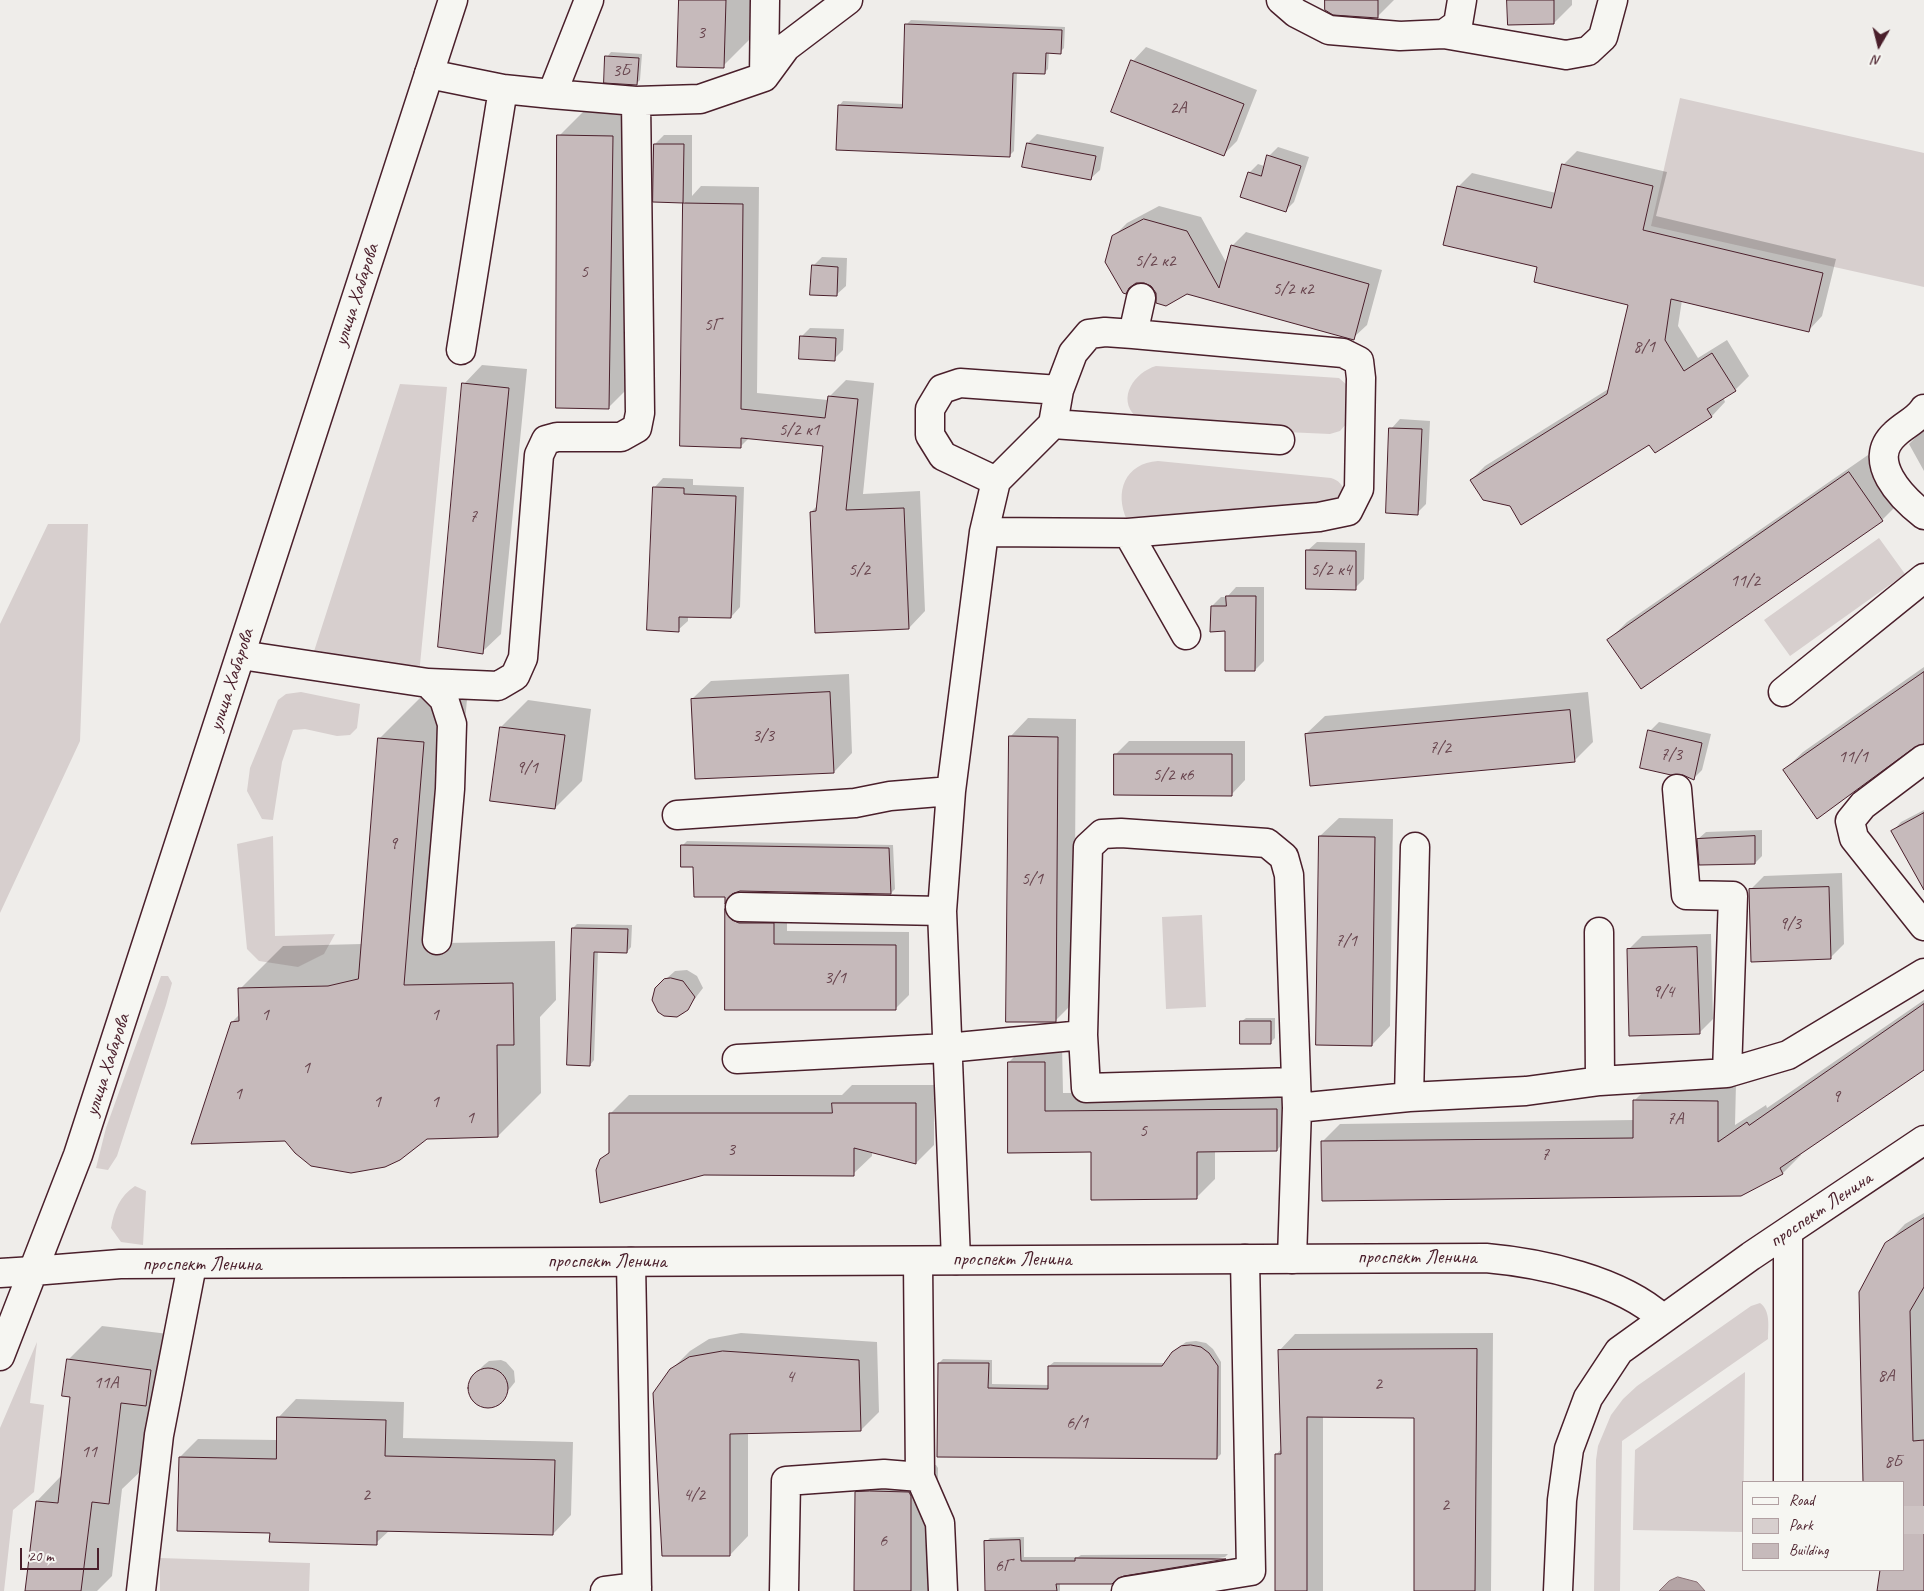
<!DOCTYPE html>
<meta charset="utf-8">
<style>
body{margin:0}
#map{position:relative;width:1924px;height:1591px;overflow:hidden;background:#efedea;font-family:Caveat,sans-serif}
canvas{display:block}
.legend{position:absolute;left:1742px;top:1481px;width:162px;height:90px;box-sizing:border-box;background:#f6f6f2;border:1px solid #b1a0a2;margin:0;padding:6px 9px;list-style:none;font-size:15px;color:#4a1f2b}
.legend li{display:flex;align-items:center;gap:10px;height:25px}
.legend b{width:25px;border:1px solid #b1a0a2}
.north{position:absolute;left:1854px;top:20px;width:50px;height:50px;-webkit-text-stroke:4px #f6f6f2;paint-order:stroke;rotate:188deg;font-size:14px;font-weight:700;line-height:20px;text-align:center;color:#4a1f2b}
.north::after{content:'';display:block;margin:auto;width:18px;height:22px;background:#4a1f2b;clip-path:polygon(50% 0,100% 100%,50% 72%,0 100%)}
.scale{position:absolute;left:20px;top:1548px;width:79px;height:22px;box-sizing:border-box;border:2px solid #4a1f2b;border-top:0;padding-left:6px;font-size:15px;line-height:18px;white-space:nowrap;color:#4a1f2b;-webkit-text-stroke:4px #f6f6f2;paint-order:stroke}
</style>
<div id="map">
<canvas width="1924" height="1591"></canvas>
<ul class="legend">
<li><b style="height:6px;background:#f6f6f2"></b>Road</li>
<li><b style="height:14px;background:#d7cfce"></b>Park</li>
<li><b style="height:14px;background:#c6babb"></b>Building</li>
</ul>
<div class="north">N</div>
<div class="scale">20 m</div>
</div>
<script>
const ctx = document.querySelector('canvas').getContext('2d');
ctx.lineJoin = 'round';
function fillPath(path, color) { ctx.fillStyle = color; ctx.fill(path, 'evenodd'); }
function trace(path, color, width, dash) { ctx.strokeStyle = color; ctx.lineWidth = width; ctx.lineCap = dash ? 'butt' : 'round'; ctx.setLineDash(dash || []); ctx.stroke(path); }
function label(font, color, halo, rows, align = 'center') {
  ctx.font = font + ' Caveat,sans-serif'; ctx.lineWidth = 4.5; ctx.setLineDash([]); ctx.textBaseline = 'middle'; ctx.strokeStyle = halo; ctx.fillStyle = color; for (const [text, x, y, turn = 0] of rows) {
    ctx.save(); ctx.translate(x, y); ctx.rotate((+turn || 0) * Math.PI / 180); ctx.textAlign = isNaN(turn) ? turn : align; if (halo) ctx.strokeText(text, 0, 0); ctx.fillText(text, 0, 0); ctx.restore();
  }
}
const green = new Path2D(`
 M 1680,98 L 1924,153 L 1924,287 L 1651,226 Z
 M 1156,366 L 1339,378 L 1347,385 L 1347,423 L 1340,431 L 1330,434 L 1153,426 C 1148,423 1140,422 1136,417 C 1116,398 1135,372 1156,366 Z
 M 400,384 L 447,387 L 418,685 L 308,670 Z
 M 1158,461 L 1331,478 C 1347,483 1345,496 1345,509 L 1127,520 C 1114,492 1125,463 1158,461 Z
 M 48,524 L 88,524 L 80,741 L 0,913 L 0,624 Z
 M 1879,538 L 1905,574 L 1790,656 L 1764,620 Z
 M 301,692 L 360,704 L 357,728 L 350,735 L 337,736 L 305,729 L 293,730 L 282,762 L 273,820 L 262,819 L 247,791 L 250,768 L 278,700 L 286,694 Z
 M 273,836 L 275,936 L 335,934 L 324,954 L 298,967 L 259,961 L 247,949 L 237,844 Z
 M 1202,915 L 1206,1007 L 1166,1009 L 1162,917 Z
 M 161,976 L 168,976 L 172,983 L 166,1005 L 117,1156 L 108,1170 L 96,1168 L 106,1128 Z
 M 135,1186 L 146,1191 L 143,1245 L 121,1242 L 111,1228 C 114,1210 120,1196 135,1186 Z
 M 1760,1303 C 1771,1311 1768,1327 1768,1339 L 1622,1441 L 1620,1591 L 1594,1591 L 1596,1460 L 1598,1446 L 1611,1415 L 1623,1399 L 1637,1386 L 1751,1306 Z
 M 37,1342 L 30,1403 L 44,1405 L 34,1492 L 13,1510 L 4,1591 L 0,1591 L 0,1428 Z
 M 1745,1372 L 1743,1532 L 1633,1530 L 1635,1450 Z
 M 160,1558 L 310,1563 L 309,1591 L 160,1591 Z`);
const water = new Path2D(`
 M 1678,1577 L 1697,1582 L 1705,1591 L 1659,1591 L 1669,1581 Z`);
const shadow = new Path2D(`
 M 680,0 L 751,0 L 750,39 L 723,66 Z
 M 1326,0 L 1394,0 L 1377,17 Z
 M 1509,0 L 1572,0 L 1572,5 L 1554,23 Z
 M 911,20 L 1065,27 L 1064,48 L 1060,52 L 1049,52 L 1048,69 L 1044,73 L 1017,72 L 1014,151 L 1010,155 L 839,106 L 843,101 L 903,104 L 907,24 Z
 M 1146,47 L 1257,90 L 1237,141 L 1223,155 L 1133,61 Z
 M 611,52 L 642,54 L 640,80 L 636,84 L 607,57 Z
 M 586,109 L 640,110 L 636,380 L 609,407 L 559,136 Z
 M 1037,134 L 1104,147 L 1100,170 L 1090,179 L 1028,143 Z
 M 664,135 L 692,135 L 692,196 L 701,186 L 759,187 L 757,393 L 828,400 L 829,397 L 846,380 L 874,383 L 863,494 L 920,491 L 925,611 L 909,628 L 811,512 L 818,505 L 824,445 L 750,437 L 740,447 L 682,444 L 685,202 L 654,201 L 655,144 Z
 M 1278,147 L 1309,157 L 1294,202 L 1285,211 L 1249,173 L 1258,164 L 1264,166 L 1269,156 Z
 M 1577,151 L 1667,172 L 1656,216 L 1836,259 L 1822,316 L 1809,330 L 1682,300 L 1678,326 L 1698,358 L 1727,340 L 1749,376 L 1735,390 L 1723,397 L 1725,402 L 1712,416 L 1655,451 L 1650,443 L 1511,505 L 1471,480 L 1485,466 L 1610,388 L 1630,304 L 1539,267 L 1458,187 L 1472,173 L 1556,193 L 1563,165 Z
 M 1159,206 L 1201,217 L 1227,264 L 1232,246 L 1246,232 L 1382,270 L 1367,325 L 1353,338 L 1187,292 L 1157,292 L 1152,285 L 1144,281 L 1136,282 L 1126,293 L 1113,237 L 1127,223 Z
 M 822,257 L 847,258 L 846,286 L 836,295 L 813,266 Z
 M 810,328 L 844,329 L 843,350 L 834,359 L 801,337 Z
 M 482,365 L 527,369 L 501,634 L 482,652 L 464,384 Z
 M 1400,419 L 1430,421 L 1426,504 L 1417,513 L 1391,429 Z
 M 1924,429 L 1924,471 L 1909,444 Z
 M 1868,455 L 1900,502 L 1882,520 L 1608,641 L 1627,622 Z
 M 663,478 L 693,479 L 693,485 L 744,487 L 740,607 L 731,617 L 688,616 L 688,621 L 678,630 L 654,488 Z
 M 1317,542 L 1365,543 L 1364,579 L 1355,588 L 1307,551 Z
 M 1236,587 L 1264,587 L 1264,661 L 1255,670 L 1212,606 L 1221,597 L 1227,597 Z
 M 1924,667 L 1924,743 L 1784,770 L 1803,752 Z
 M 849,674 L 852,753 L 834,772 L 692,699 L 711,681 Z
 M 1588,692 L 1593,742 L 1575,760 L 1306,734 L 1325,716 Z
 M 422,696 L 467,699 L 446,943 L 555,941 L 556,1000 L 540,1017 L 541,1093 L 498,1136 L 427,1137 L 368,1170 L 334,1170 L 311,1165 L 232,1022 L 240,1014 L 240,989 L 283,946 L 362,944 L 379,739 Z
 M 528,700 L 591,709 L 582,781 L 555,808 L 501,727 Z
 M 1028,718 L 1076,719 L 1074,1002 L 1055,1021 L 1010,737 Z
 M 1659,722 L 1711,734 L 1702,770 L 1693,779 L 1683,773 L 1650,731 Z
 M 1129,741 L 1245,741 L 1245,780 L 1232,794 L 1115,755 Z
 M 1924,810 L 1924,882 L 1893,831 L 1901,822 Z
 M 1339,818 L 1393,819 L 1390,1026 L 1372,1045 L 1320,836 Z
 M 1762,830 L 1762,856 L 1755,863 L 1698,839 L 1706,832 Z
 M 687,841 L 893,845 L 895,889 L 891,893 L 740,890 L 733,892 L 726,901 L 726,896 L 683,845 Z
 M 1842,873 L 1844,944 L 1830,958 L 1750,890 L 1764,876 Z
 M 739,897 L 787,910 L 787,931 L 909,932 L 909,995 L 895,1009 L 726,1008 L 726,910 Z
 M 577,924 L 632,925 L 631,947 L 627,952 L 598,951 L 594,1060 L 590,1065 L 573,928 Z
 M 1711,934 L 1713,1019 L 1699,1033 L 1628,950 L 1642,936 Z
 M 687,970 L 697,976 L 703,988 L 683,1014 L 670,1017 L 659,1011 L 666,979 L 675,971 Z
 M 1924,1000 L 1924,1069 L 1800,1153 L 1801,1155 L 1783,1173 L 1740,1195 L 1322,1142 L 1340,1124 L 1634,1120 L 1634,1101 L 1653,1082 L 1736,1083 L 1735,1125 L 1766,1105 L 1767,1108 Z
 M 1246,1018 L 1275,1018 L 1275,1038 L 1271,1042 L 1241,1022 Z
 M 1027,1044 L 1062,1044 L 1063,1093 L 1295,1091 L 1295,1131 L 1277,1150 L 1215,1150 L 1215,1179 L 1197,1197 L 1092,1151 L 1009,1152 L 1009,1062 Z
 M 852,1085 L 934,1085 L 934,1145 L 916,1163 L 872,1151 L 872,1156 L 853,1174 L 601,1160 L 610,1151 L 610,1114 L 629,1095 L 842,1095 Z
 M 1924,1213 L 1924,1591 L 1879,1591 L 1882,1570 L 1903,1570 L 1903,1545 L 1905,1543 L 1904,1491 L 1903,1482 L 1865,1482 L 1860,1292 L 1886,1244 L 1905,1224 Z
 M 102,1326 L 185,1336 L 180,1371 L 151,1400 L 143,1469 L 122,1489 L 112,1576 L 97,1591 L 24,1591 L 26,1589 L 37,1501 L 62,1475 L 71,1396 L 68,1360 Z
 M 741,1333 L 877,1342 L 879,1412 L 861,1430 L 748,1432 L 748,1536 L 730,1555 L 671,1370 L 690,1351 L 709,1339 Z
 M 1493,1333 L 1491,1591 L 1415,1591 L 1415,1417 L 1323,1416 L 1323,1591 L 1276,1591 L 1276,1455 L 1282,1448 L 1279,1351 L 1295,1334 Z
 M 1196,1341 L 1206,1343 L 1213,1349 L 1221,1362 L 1221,1454 L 1217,1458 L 938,1456 L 939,1363 L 943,1359 L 992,1360 L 992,1384 L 1049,1385 L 1049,1366 L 1054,1362 L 1166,1363 L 1178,1348 L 1186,1342 Z
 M 501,1360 L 506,1362 L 514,1371 L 515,1382 L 499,1402 L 487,1406 L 481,1405 L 471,1397 L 469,1385 L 475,1374 L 484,1365 L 489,1361 Z
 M 296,1399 L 404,1402 L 403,1438 L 573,1442 L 571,1515 L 553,1534 L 390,1530 L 376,1543 L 271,1531 L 180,1457 L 198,1439 L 277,1440 L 278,1418 Z
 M 926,1464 L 936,1465 L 938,1468 L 937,1591 L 855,1591 L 856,1492 L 883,1465 Z
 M 1024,1537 L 1024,1557 L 1078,1557 L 1081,1555 L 1228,1554 L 1225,1557 L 1060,1583 L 1060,1591 L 987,1591 L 986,1542 L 990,1538 Z`);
const building = new Path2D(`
 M 679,0 L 726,0 L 724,68 L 677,67 Z
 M 1325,0 L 1378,0 L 1378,18 L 1333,15 L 1325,10 Z
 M 1507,0 L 1554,0 L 1554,24 L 1508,25 Z
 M 905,24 L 1062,30 L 1061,54 L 1046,53 L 1045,74 L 1013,73 L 1010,157 L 836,150 L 838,105 L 902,108 Z
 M 605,56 L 639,58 L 637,85 L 604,83 Z
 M 1131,60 L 1244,104 L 1224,156 L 1111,112 Z
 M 557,135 L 613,136 L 609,409 L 556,408 Z
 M 1027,143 L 1096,156 L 1091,180 L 1022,167 Z
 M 654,144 L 684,144 L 683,203 L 653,202 Z
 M 1267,155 L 1301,166 L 1286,212 L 1240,197 L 1248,172 L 1261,176 Z
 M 1562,164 L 1653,186 L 1643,230 L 1823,273 L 1809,332 L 1671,299 L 1665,340 L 1684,371 L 1712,353 L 1736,391 L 1707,409 L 1712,417 L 1655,453 L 1649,445 L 1521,525 L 1510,506 L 1483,500 L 1470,480 L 1607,394 L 1628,305 L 1534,282 L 1537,267 L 1443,245 L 1457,186 L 1551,208 Z
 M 683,203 L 743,204 L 741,409 L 825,418 L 828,396 L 858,399 L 846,510 L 904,508 L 909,629 L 815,633 L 810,512 L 816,511 L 823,446 L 741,438 L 741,448 L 680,446 Z
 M 1144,219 L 1187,231 L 1219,288 L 1231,245 L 1369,284 L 1354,340 L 1187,294 L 1166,306 L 1156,303 L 1156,293 L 1151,286 L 1144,283 L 1136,283 L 1129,288 L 1126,294 L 1123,293 L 1105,262 L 1112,236 Z
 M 812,265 L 838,267 L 837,296 L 810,295 Z
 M 800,336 L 836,338 L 835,361 L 799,359 Z
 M 462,383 L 509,388 L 483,654 L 438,647 Z
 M 1389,428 L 1422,429 L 1418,515 L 1386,513 Z
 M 1849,472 L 1883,521 L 1641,689 L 1607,640 Z
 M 653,487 L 684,488 L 684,494 L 736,496 L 731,618 L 679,617 L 679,632 L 647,630 Z
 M 1306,550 L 1356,551 L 1356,590 L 1306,589 Z
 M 1226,596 L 1256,596 L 1255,671 L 1225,671 L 1225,631 L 1210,632 L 1211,606 L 1226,606 Z
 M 1924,672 L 1924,744 L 1915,747 L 1817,819 L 1783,770 Z
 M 830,692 L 834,773 L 695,779 L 691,699 Z
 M 1570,710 L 1575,762 L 1310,786 L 1305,734 Z
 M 500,727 L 565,735 L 555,809 L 490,801 Z
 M 1648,730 L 1702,743 L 1694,780 L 1683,775 L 1671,775 L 1640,768 Z
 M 1009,736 L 1058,737 L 1056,1022 L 1006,1022 Z
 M 378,738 L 424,742 L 404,985 L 513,983 L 514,1045 L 497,1045 L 498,1137 L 427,1139 L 400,1160 L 385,1167 L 351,1173 L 311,1166 L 295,1153 L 285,1141 L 191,1144 L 231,1022 L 239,1021 L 238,988 L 328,986 L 358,979 Z
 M 1114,754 L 1232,754 L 1232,796 L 1114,795 Z
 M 1924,813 L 1924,890 L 1891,831 Z
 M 1319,836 L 1375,837 L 1372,1046 L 1316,1045 Z
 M 1755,836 L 1755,864 L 1699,865 L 1697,839 Z
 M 681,845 L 889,848 L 891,894 L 740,891 L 732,894 L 725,904 L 725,897 L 694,897 L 693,867 L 681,867 Z
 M 1829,887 L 1831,959 L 1751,962 L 1749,889 Z
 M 725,909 L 732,920 L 739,923 L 774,923 L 774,944 L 896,945 L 896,1010 L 725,1010 Z
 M 572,928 L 628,929 L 627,953 L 594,952 L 590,1066 L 567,1065 Z
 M 1697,947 L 1700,1034 L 1629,1036 L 1627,949 Z
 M 671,978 L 683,981 L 695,997 L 688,1010 L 677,1017 L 664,1016 L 658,1012 L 652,1000 L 655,988 L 664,979 Z
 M 1924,1004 L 1924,1070 L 1780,1168 L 1783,1174 L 1741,1196 L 1322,1201 L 1321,1141 L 1633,1138 L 1633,1100 L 1718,1101 L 1718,1142 L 1747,1122 L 1749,1125 Z
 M 1240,1021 L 1271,1021 L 1271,1044 L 1240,1044 Z
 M 1008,1062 L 1045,1062 L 1045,1111 L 1277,1109 L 1277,1151 L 1197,1152 L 1197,1199 L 1091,1200 L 1091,1152 L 1008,1153 Z
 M 832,1103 L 916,1103 L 916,1164 L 854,1148 L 854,1176 L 704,1175 L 600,1203 L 596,1170 L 600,1159 L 609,1153 L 609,1113 L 832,1113 Z
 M 1924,1218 L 1924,1287 L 1910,1311 L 1913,1441 L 1924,1440 L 1924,1591 L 1877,1591 L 1880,1570 L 1903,1570 L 1903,1482 L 1863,1482 L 1859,1292 L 1885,1243 Z
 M 1191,1345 L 1201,1347 L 1209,1353 L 1218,1366 L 1217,1459 L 937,1457 L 938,1363 L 989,1363 L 988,1388 L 1048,1389 L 1048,1366 L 1162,1366 L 1172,1352 L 1181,1346 Z
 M 1477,1349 L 1475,1591 L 1414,1591 L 1414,1418 L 1307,1417 L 1307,1591 L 1275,1591 L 1275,1454 L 1281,1454 L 1278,1350 Z
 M 723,1351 L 859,1360 L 861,1431 L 730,1434 L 730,1556 L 662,1556 L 653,1393 L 670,1369 L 689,1357 Z
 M 67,1359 L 151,1370 L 146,1406 L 121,1403 L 109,1504 L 92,1502 L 81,1591 L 25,1591 L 36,1501 L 58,1503 L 70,1397 L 62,1396 Z
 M468 1388a20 20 0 1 1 40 0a20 20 0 1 1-40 0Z
 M 277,1417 L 386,1420 L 385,1456 L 555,1460 L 553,1535 L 377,1531 L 377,1545 L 269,1542 L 270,1533 L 177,1531 L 179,1457 L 276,1459 Z
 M 870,1491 L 909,1492 L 911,1496 L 911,1591 L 854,1591 L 855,1492 Z
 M 1020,1540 L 1021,1561 L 1075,1561 L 1075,1558 L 1226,1559 L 1124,1576 L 1117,1579 L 1112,1584 L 1056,1584 L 1057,1591 L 985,1591 L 984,1541 Z`);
const minorTunnel = new Path2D(`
 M 1903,1520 L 1924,1520`);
const minor = new Path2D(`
 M 1281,0 L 1296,13 L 1329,30 L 1400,36 L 1444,34 L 1458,24 L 1462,0
 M 1444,34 L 1566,55 L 1588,51 L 1603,37 L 1613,0
 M 429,74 L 503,89 L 552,94 L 636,101 L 700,99 L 764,77 L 786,47 L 848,0
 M 764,77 L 765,0
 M 552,94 L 589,0
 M 461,350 L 503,89
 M 1924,409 C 1917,420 1904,425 1895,434 C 1865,461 1902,498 1924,515
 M 1053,424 L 1280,440
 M 996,481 L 943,456 L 930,435 L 930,409 L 942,389 L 960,383 L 1059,390
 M 984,532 L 1128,533 L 1319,517 L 1348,511 L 1359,489 L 1361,378 L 1359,361 L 1343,353 L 1133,334
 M 1128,533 L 1186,635
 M 241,655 L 428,683 L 444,699 L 452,724 L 450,789 L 437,940
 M 428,683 L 498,686 L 515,676 L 523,658 L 539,455 L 546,440 L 557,437 L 621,437 L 637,428 L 640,413 L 636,101
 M 1783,692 L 1924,578
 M 1924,759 L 1863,805 L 1850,821 L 1854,838 L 1924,926
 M 1677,789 L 1686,895 L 1733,896 L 1727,1073
 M 951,791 L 984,532 L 996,481 L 1053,424 L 1059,390 L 1073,353 L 1089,334 L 1105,332 L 1133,334 L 1141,298
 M 677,815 L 855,803 L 890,796 L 951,791 L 942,911 L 956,1260
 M 740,907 L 942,911
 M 1599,932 L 1600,1081
 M 737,1059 L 947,1048 L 1083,1035
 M 1295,1082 L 1086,1088 L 1083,1035 L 1088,847 L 1102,834 L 1121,833 L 1267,843 L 1284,857 L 1289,875 L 1297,1108
 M 1409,1097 L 1415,847
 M 1292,1259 L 1297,1108 L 1409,1097 L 1526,1091 L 1600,1081 L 1727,1073 L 1788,1055 L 1924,973
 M 918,1261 L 920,1477 L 940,1523 L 943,1591
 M 631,1262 L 637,1591
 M 0,1273 L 33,1271
 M 1788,1482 L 1788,1232
 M 141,1591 L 159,1435 L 192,1265
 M 605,1591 L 637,1587
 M 784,1591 L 786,1481 L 884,1474 L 920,1477
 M 1126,1591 L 1251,1571 L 1245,1259`);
const major = new Path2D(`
 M 33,1271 L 120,1264 L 1486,1258 C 1542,1263 1620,1280 1662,1318
 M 0,1356 L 78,1155 L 453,0
 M 1558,1591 L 1562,1500 L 1569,1449 L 1588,1398 L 1619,1351 L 1751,1256 L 1924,1140`);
const numberNames = [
 ["3",701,33],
 ["3Б",621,71],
 ["2А",1178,108],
 ["5/2 к2",1155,261],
 ["5",584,272],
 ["5/2 к2",1293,289],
 ["5Г",712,325],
 ["8/1",1644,347],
 ["5/2 к1",799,430],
 ["7",473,517],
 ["5/2",859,570],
 ["5/2 к4",1331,570],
 ["11/2",1745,581],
 ["3/3",763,736],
 ["7/2",1440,748],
 ["7/3",1671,755],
 ["11/1",1853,757],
 ["9/1",527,768],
 ["5/2 к6",1173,775],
 ["9",393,844],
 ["5/1",1032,879],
 ["9/3",1790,924],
 ["7/1",1346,941],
 ["3/1",835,978],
 ["9/4",1663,992],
 ["1",265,1015],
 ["1",435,1015],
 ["1",306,1068],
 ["1",238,1094],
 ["9",1836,1097],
 ["1",377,1102],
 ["1",435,1102],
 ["1",470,1118],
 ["7А",1675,1119],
 ["5",1143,1131],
 ["3",731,1150],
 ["7",1545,1155],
 ["8А",1886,1376],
 ["4",790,1377],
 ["11А",106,1383],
 ["2",1378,1384],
 ["6/1",1077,1423],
 ["11",89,1452],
 ["8Б",1893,1462],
 ["2",366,1495],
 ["4/2",694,1495],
 ["2",1445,1505],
 ["6",883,1541],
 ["6Г",1003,1566]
];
const streetNames = [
 ["улица Хабарова",357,295,-72],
 ["улица Хабарова",232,680,-72],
 ["улица Хабарова",108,1065,-72],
 ["проспект Ленина",1821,1210,-34],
 ["проспект Ленина",1417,1258],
 ["проспект Ленина",1012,1260],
 ["проспект Ленина",607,1262],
 ["проспект Ленина",202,1265]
];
fillPath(green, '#d7cfce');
fillPath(water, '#b4a4a5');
trace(water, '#8a6f74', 1);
fillPath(shadow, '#0003');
fillPath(building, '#c6babb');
trace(building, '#4a1f2b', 1);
trace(minorTunnel, '#cec4c4', 28, [28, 14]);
trace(minor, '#4a1f2b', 31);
trace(major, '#4a1f2b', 31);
trace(minor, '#f6f6f2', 28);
trace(major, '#f6f6f2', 28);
label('18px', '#69464f', null, numberNames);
label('20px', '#4a1f2b', '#f6f6f2', streetNames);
</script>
